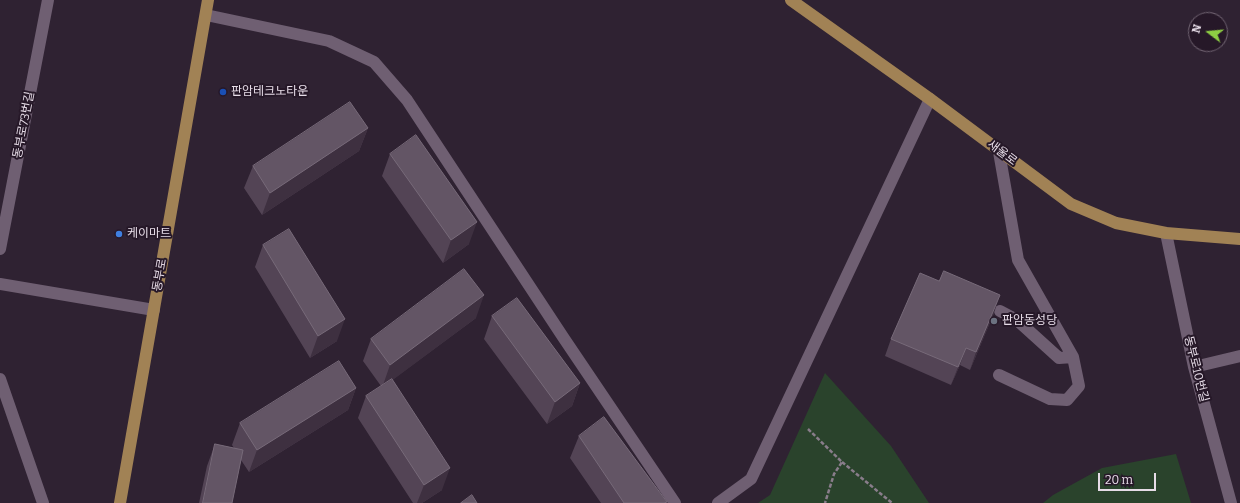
<!DOCTYPE html>
<meta charset="utf-8">
<style>
body{margin:0}
#map{position:relative;width:1240px;height:503px;overflow:hidden;background:#2f2232;font-family:Bitter,serif}
canvas{display:block}
.north{position:absolute;left:1188px;top:12px;width:40px;height:40px;box-sizing:border-box;background:#261828;border:1px solid #736674;border-radius:50%;rotate:286deg;font-size:11px;font-weight:700;line-height:16px;text-align:center;color:#e6dce7}
.north::after{content:'';display:block;margin:auto;width:14px;height:18px;background:#8ece43;clip-path:polygon(50% 0,100% 100%,50% 72%,0 100%)}
.scale{position:absolute;left:1098px;top:473px;width:58px;height:18px;box-sizing:border-box;border:2px solid #e6dce7;border-top:0;padding-left:5px;font-size:12px;line-height:14px;white-space:nowrap;color:#e6dce7;-webkit-text-stroke:3px #261828;paint-order:stroke}
</style>
<div id="map">
<canvas width="1240" height="503"></canvas>
<div class="north">N</div>
<div class="scale">20 m</div>
</div>
<script>
const ctx = document.querySelector('canvas').getContext('2d');
ctx.lineJoin = 'round';
function fillPath(path, color) { ctx.fillStyle = color; ctx.fill(path, 'evenodd'); }
function trace(path, color, width, dash) { ctx.strokeStyle = color; ctx.lineWidth = width; ctx.lineCap = dash ? 'butt' : 'round'; ctx.setLineDash(dash || []); ctx.stroke(path); }
function label(font, color, halo, rows, align = 'center') {
  ctx.font = font + ' Bitter,"Noto Sans KR",serif'; ctx.lineWidth = 4; ctx.setLineDash([]); ctx.textBaseline = 'middle'; ctx.strokeStyle = halo; ctx.fillStyle = color; for (const [text, x, y, turn = 0] of rows) {
    ctx.save(); ctx.translate(x, y); ctx.rotate((+turn || 0) * Math.PI / 180); ctx.textAlign = isNaN(turn) ? turn : align; if (halo) ctx.strokeText(text, 0, 0); ctx.fillText(text, 0, 0); ctx.restore();
  }
}
const green = new Path2D(`
 M 825,373 L 891,446 L 929,503 L 758,503 L 770,495 Z
 M 1176,454 L 1191,503 L 1043,503 L 1053,495 L 1102,468 Z`);
const path = new Path2D(`
 M 808,429 L 842,462 L 834,474 L 825,503
 M 842,462 L 892,503`);
const minor = new Path2D(`
 M 206,15 L 329,41 L 374,62 L 407,100 L 563,337 L 675,503
 M 1166,233 L 1194,367 L 1231,503
 M 0,249 L 48,0
 M 0,284 L 154,310
 M 1000,311 L 1017,320 L 1059,358 L 1073,357
 M 1194,367 L 1240,356
 M 999,375 L 1050,399 L 1067,400 L 1079,386 L 1073,357 L 1018,260 L 999,152
 M 0,379 L 43,503
 M 718,503 L 751,479 L 930,99`);
const major = new Path2D(`
 M 791,0 L 930,99 L 1071,204 L 1116,223 L 1166,233 L 1240,239
 M 120,503 L 208,0`);
const wall = new Path2D(`
 M 368,128 L 359,151 L 262,215 L 244,188 L 253,166 Z
 M 390,154 L 469,244 L 443,263 L 382,176 Z
 M 263,245 L 337,341 L 310,358 L 255,267 Z
 M 994,313 L 970,370 L 960,365 L 951,385 L 885,356 L 891,339 Z
 M 492,316 L 580,383 L 572,406 L 547,424 L 484,339 Z
 M 476,318 L 392,380 L 442,490 L 422,503 L 413,503 L 358,418 L 366,396 L 381,386 L 363,361 L 371,339 Z
 M 356,388 L 348,410 L 249,472 L 241,460 L 232,503 L 199,503 L 207,466 L 215,444 L 234,448 L 232,445 L 240,423 Z
 M 579,436 L 667,502 L 666,503 L 601,503 L 570,458 Z`);
const shadedWall = new Path2D(`
 M 368,128 L 359,151 L 262,215 L 270,193 Z
 M 477,222 L 469,244 L 443,263 L 451,240 Z
 M 484,295 L 476,318 L 382,388 L 390,365 Z
 M 1000,295 L 994,313 L 970,370 L 976,352 Z
 M 345,319 L 337,341 L 310,358 L 318,336 Z
 M 966,348 L 960,365 L 951,385 L 958,367 Z
 M 580,383 L 572,406 L 547,424 L 555,402 Z
 M 356,388 L 348,410 L 249,472 L 257,450 Z
 M 450,468 L 442,490 L 422,503 L 417,503 L 424,485 Z`);
const building = new Path2D(`
 M 350,102 L 368,128 L 270,193 L 253,166 Z
 M 416,135 L 477,222 L 451,240 L 390,154 Z
 M 289,229 L 345,319 L 318,336 L 263,245 Z
 M 464,269 L 484,295 L 390,365 L 371,339 Z
 M 944,271 L 1000,295 L 976,352 L 966,348 L 958,367 L 891,339 L 920,273 L 939,281 Z
 M 517,298 L 580,383 L 555,402 L 492,316 Z
 M 339,361 L 356,388 L 257,450 L 240,423 Z
 M 392,379 L 450,468 L 424,485 L 366,396 Z
 M 604,417 L 667,502 L 664,503 L 624,503 L 579,436 Z
 M 215,444 L 243,450 L 232,503 L 203,503 Z
 M 472,495 L 477,503 L 461,503 Z`);
const markers = [
 [223,92,4,"#1a4fb4"],
 [119,234,4,"#3f7fe0"],
 [994,321,4,"#6b7280"]
];
const poiNames = [
 ["판암테크노타운",231,92],
 ["케이마트",127,234],
 ["판암동성당",1002,321]
];
const streetNames = [
 ["동부로73번길",24,125,-79],
 ["새울로",1002,153,37],
 ["동부로",160,275,-80],
 ["동부로10번길",1196,369,76]
];
fillPath(green, '#2a432c');
trace(path, '#897d8b', 2.5, [4, 2]);
trace(minor, '#6f5f72', 12);
trace(major, '#a18255', 12);
fillPath(wall, '#534455');
fillPath(shadedWall, '#3e3040');
fillPath(building, '#635565');
trace(building, '#776a79', 1);
for (const [x, y, r, color] of markers) { const dot = new Path2D(); dot.arc(x, y, r, 0, 2 * Math.PI); ctx.fillStyle = color; ctx.fill(dot); trace(dot, '#261828', 1.5); }
label('12px', '#e6dce7', '#261828', poiNames, 'left');
label('12px', '#e6dce7', '#261828', streetNames);
</script>
